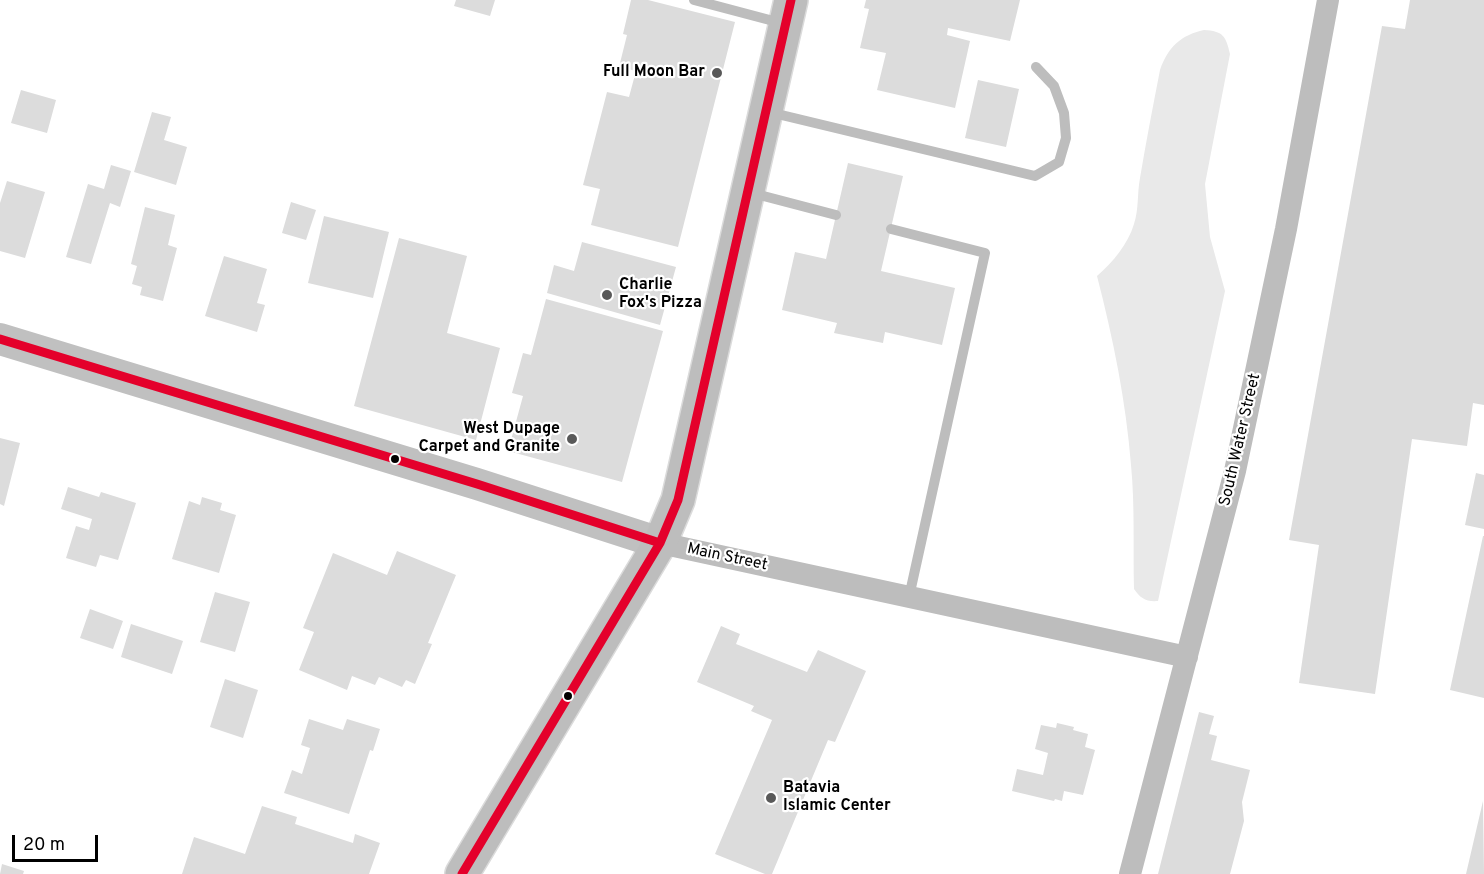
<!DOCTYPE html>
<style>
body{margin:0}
#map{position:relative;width:1484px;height:874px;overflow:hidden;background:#fff;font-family:Overpass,sans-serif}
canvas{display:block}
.scale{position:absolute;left:12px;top:835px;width:86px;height:27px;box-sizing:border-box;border:3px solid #000;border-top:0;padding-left:8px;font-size:18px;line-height:21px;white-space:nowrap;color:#000;-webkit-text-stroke:4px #fff;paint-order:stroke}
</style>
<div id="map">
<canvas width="1484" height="874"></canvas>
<div class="scale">20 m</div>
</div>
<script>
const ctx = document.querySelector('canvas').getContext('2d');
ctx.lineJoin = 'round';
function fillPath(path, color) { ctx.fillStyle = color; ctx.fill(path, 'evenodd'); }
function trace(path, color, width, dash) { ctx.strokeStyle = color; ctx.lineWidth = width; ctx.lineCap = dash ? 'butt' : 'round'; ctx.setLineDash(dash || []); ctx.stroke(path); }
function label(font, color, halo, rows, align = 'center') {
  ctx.font = font + ' Overpass,sans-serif'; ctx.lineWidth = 4.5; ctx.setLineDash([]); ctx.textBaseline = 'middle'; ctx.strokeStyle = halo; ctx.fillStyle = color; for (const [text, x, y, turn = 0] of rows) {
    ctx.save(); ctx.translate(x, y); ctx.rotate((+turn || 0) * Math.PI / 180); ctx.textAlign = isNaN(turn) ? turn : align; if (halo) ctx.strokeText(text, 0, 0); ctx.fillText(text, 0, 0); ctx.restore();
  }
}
const green = new Path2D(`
 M 1204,30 C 1223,31 1226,36 1230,54 L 1205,184 L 1210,237 L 1225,291 L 1158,601 C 1146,602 1140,598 1134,589 C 1133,548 1135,506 1131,465 C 1126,401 1113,338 1097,276 C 1113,262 1128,244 1134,224 C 1139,209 1137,194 1140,178 C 1146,142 1153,106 1160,70 C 1168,47 1181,35 1204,30 Z`);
const building = new Path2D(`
 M 456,0 L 495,0 L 490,16 L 454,6 Z
 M 631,0 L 648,0 L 735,22 L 678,247 L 591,225 L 600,189 L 583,185 L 607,92 L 629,97 L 636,71 L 619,67 L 627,35 L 623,34 Z
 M 866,0 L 1020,0 L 1010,41 L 948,28 L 947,35 L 970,41 L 955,108 L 877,90 L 886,53 L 860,48 L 869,9 L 864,8 Z
 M 1410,0 L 1484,0 L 1484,405 L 1473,403 L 1467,446 L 1412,439 L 1375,694 L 1299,683 L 1319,545 L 1289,540 L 1382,26 L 1405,29 Z
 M 978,80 L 1019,89 L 1006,147 L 965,138 Z
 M 21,90 L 56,100 L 47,133 L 11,123 Z
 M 152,112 L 171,117 L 164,140 L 187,147 L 176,185 L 134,172 Z
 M 848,163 L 903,176 L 881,271 L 955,288 L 942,345 L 885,332 L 883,343 L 834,333 L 837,323 L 782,310 L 795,252 L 826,259 Z
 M 111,165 L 131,171 L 120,207 L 110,203 L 91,264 L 66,257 L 88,184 L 104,189 Z
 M 7,181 L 45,192 L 25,258 L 0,251 L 0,203 Z
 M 291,202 L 316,210 L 306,240 L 282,233 Z
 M 145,207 L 175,215 L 168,245 L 177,248 L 163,301 L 140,295 L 142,287 L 132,284 L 137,266 L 131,264 Z
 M 324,216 L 389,232 L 373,298 L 308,283 Z
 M 399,238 L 467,256 L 447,333 L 500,348 L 476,440 L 354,406 Z
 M 582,242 L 676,267 L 660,325 L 547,293 L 554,265 L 574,271 Z
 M 224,256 L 267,269 L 257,303 L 265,305 L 257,332 L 205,316 Z
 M 546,299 L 663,331 L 622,482 L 508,451 L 523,396 L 512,393 L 523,353 L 531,355 Z
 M 0,438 L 20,443 L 4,506 L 0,504 Z
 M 1476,473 L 1484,475 L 1484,529 L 1465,525 Z
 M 68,487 L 99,497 L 101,492 L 136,503 L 118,560 L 100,555 L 96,567 L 66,558 L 76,526 L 89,530 L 92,519 L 61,509 Z
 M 202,497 L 222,503 L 220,510 L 236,515 L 219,573 L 172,559 L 189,501 L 200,505 Z
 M 1483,536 L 1484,536 L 1484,698 L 1450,690 Z
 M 397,551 L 456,575 L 428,643 L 432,644 L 415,684 L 406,680 L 402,687 L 379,677 L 375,685 L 352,676 L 347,690 L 299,670 L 314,632 L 303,628 L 333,553 L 387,575 Z
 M 215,592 L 250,602 L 235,652 L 200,642 Z
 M 90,609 L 123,621 L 113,649 L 80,638 Z
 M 131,624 L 183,641 L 172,674 L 121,657 Z
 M 721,626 L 740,634 L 736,644 L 807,672 L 818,650 L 866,671 L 835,742 L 828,740 L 772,874 L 765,874 L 715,854 L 772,720 L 751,711 L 754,706 L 697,682 Z
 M 225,679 L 258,690 L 243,738 L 210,727 Z
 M 1199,712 L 1214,716 L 1209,734 L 1217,736 L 1211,760 L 1250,770 L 1242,802 L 1244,821 L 1230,874 L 1158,874 Z
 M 309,719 L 343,730 L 347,719 L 380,729 L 373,751 L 370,750 L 349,814 L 284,793 L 292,770 L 302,774 L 310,748 L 301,745 Z
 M 1057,723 L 1074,727 L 1073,730 L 1088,734 L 1085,747 L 1095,750 L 1083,795 L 1064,791 L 1062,801 L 1055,799 L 1054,801 L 1012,791 L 1017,769 L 1043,775 L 1048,753 L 1035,749 L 1041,725 L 1056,728 Z
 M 1483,801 L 1484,874 L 1466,874 Z
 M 262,806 L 297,817 L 295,824 L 353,843 L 355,834 L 380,843 L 369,874 L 182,874 L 194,837 L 245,854 Z
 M 2,864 L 24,871 L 23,874 L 0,874 Z`);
const lane = new Path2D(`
 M 694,0 L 781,23
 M 769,112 L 1035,176 L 1059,162 L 1066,138 L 1064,113 L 1054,86 L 1036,67
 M 752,193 L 836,215
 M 891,229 L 985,253 L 909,597`);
const street = new Path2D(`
 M 660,543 L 1187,657
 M 1130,874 L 1235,471 L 1286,229 L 1328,0`);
const secondary = new Path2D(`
 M 0,339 L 477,484 L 660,543`);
const primary = new Path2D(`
 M 462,874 L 660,543 L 678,500 L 791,0`);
const bus1 = new Path2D(`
 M 0,339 L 477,484 L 660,543
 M 462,874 L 660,543 L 678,500 L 791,0`);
const markers = [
 [717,73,6,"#595959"],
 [607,295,6,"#595959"],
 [572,439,6,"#595959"],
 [395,459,5,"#000"],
 [568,696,5,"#000"],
 [771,798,6,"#595959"]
];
const poiNames = [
 ["Full Moon Bar",705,73],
 ["Charlie",619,286,"left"],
 ["Fox's Pizza",619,304,"left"],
 ["West Dupage",560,430],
 ["Carpet and Granite",560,448],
 ["Batavia",783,789,"left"],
 ["Islamic Center",783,807,"left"]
];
const streetNames = [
 ["South Water Street",1241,440,-77],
 ["Main Street",727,558,12]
];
fillPath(green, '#e9e9e9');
fillPath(building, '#dcdcdc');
trace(primary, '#dbdbdb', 36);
trace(lane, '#bdbdbd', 10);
trace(street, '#bdbdbd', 22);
trace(secondary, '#c0c0c0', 32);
trace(primary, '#bdbdbd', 33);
trace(bus1, '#e4002b', 9);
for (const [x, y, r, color] of markers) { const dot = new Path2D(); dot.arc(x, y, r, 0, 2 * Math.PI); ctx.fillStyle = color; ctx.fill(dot); trace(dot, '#fff', 2); }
label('bold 16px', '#000', '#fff', poiNames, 'right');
label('16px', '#000', '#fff', streetNames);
</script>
